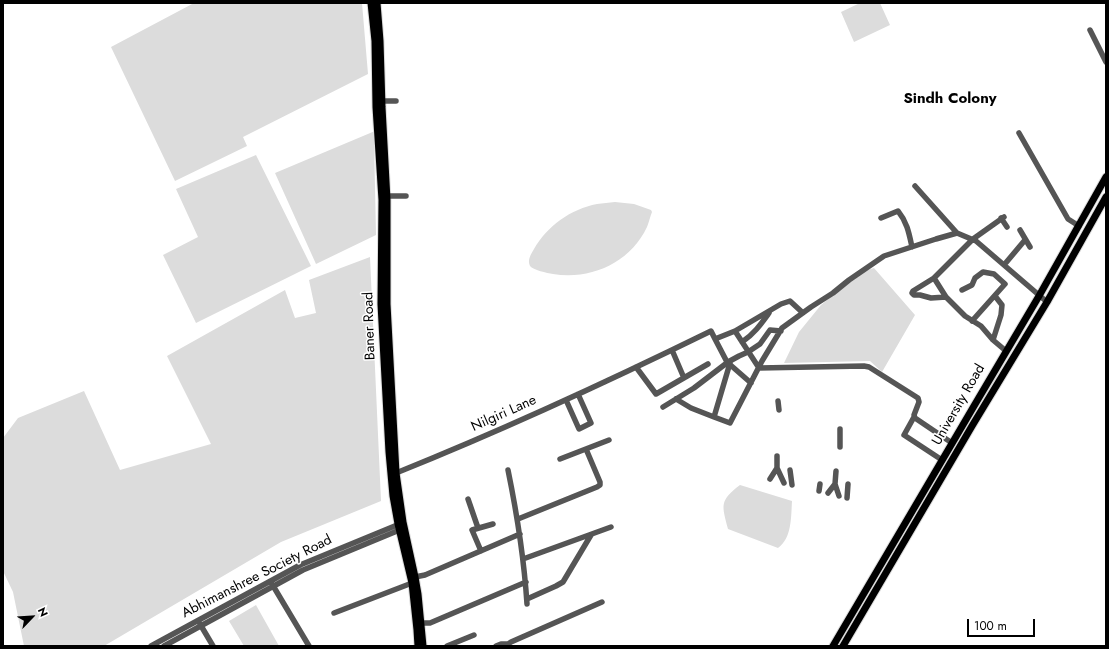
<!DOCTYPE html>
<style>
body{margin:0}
#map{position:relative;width:1109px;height:649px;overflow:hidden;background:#fff;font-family:Jost,sans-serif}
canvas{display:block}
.frame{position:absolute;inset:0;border:4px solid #000;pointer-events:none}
.north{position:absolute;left:12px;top:597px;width:40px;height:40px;-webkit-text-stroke:3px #fff;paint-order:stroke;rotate:65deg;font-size:11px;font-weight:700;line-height:16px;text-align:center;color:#000}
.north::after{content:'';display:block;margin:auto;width:14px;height:18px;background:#000;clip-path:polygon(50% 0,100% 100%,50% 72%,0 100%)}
.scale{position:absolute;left:967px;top:619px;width:68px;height:18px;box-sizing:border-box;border:2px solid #000;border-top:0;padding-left:5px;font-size:12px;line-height:14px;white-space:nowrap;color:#000;-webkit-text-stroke:3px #fff;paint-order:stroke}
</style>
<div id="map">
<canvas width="1109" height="649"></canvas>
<div class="frame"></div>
<div class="north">N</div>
<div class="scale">100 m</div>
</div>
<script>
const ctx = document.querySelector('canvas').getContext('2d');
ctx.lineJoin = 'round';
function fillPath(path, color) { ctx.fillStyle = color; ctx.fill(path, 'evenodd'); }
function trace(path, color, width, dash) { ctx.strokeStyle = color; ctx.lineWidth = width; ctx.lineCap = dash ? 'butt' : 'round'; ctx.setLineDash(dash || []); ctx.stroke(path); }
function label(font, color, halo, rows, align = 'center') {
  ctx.font = font + ' Jost,sans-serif'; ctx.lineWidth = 3; ctx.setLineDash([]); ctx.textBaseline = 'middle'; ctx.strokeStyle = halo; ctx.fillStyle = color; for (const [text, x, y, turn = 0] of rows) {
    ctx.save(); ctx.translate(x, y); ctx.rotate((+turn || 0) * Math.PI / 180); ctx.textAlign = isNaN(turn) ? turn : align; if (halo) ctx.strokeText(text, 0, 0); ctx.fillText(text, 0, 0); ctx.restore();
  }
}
const green = new Path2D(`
 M 194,3 L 362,3 L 368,74 L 243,137 L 247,146 L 175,181 L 111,47 Z
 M 860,3 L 880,3 L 890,25 L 854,42 L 841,12 Z
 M 375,131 L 374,139 L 376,235 L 316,264 L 275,173 Z
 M 256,155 L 311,266 L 196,323 L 163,255 L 198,237 L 176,189 Z
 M 615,202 L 634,204 L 651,210 L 652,212 C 650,217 649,222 647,227 C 630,263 591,280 553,274 C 547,273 533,270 530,266 C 527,260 531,254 534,249 C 547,226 571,209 597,204 C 603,203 609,203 615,202 Z
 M 370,257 L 381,501 L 281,542 L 104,646 L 24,646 L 13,592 L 3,571 L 3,438 L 18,418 L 84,391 L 120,470 L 211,444 L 167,356 L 285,290 L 295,318 L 316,313 L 309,280 Z
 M 874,268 L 915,315 L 882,372 L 870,361 L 784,363 L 799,332 L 821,305 L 861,272 Z
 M 740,485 L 792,501 C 791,517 792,538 778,548 L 728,529 C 722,505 719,501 740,485 Z
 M 256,605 L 279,646 L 244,646 L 229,621 Z`);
const minor = new Path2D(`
 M 1090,30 L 1106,62
 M 382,101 L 396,101
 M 1019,133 L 1068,219 L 1079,226
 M 915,186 L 957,233
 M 387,196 L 406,196
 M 1004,217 L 973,239 L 934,278 L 946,297 L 965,316 L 981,326 L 993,340 L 1006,351
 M 881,218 L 898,211 C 907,222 909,233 912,247
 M 1001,218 L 1007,227
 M 1020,230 L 1030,247
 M 1004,265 L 1025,240
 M 934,278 L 913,291 L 912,293 L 914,295 L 920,295 L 931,298 L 946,297
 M 962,290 L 972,285 L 975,278 L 983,272 L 994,274 L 1005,284 L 972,321
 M 735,331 L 781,304 L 790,301 L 803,313
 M 993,340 L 1001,315 L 1002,305 L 995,296
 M 742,342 C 754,334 761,324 769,313
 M 672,350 L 684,378
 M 730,363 L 714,417 L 730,423 L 762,361 L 782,328 L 811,307 L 833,293 L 849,280 L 884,256 L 936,239 L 957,233 L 976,241 L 1047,302
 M 636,367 L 656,394 L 708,364
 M 751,383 L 727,362 L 715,339 L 735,331 L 759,368 L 864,366 L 869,367 L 918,398 L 919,402 L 914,415 L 915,418 L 952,443
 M 676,399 L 691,408 L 714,417
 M 566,400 L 579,429 L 591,423 L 578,394
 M 778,401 L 779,410
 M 663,407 L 694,388 L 728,362 L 739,356 L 748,352 L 760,344 L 770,330 L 781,331
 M 914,417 L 904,435 L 942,460
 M 840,429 L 840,447
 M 560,459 L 609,440
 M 777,468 L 784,483
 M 508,470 C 517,514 524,558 527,604
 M 790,470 L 792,485
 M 396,473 C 503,430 607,382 711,331 L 715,339
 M 770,479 L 777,468 L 777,456
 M 835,484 L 839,496
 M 819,491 L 820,484
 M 828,493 L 835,484 L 836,471
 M 847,498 L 848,484
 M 468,499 L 478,528
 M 518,519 L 597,487 L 600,485 L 600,482 L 586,449
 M 481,551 L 472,530 L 493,524
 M 523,559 L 611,527
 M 415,577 L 425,575 L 520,534
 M 272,584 L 309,646
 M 527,599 L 556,586 L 563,582 L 591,535
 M 334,613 L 412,583
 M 418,623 L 430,623 L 526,582
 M 200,624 L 213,646
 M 151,646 L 300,565 L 402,523
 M 164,646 L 303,570 L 402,529
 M 447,646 L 474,635
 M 496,646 L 501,644 L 508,644
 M 507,646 L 508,644 L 511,642 L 602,602`);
const major = new Path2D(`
 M 371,3 L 375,41 L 376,107 L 382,200 L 381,304 L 389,452 L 393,496 L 398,524 L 412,583 L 417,630 L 418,646
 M 377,3 L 380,41 L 382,107 L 387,200 L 387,304 L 396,473 L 403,522 L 415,577 L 418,594 L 423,646
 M 833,646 L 974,406 L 1039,296 L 1106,177
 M 843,646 L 972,426 L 1047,302 L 1106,197`);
const streetNames = [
 ["Baner Road",370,326,-92],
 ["University Road",959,405,-60],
 ["Nilgiri Lane",504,414,-24],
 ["Abhimanshree Society Road",257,577,-27]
];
const neighbourhoodNames = [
 ["Sindh Colony",950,99]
];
fillPath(green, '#dcdcdc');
trace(major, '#dbdbdb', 9);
trace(minor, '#555', 5.5);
trace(major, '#000', 7);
label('14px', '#000', '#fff', streetNames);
label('bold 15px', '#000', '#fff', neighbourhoodNames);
</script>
